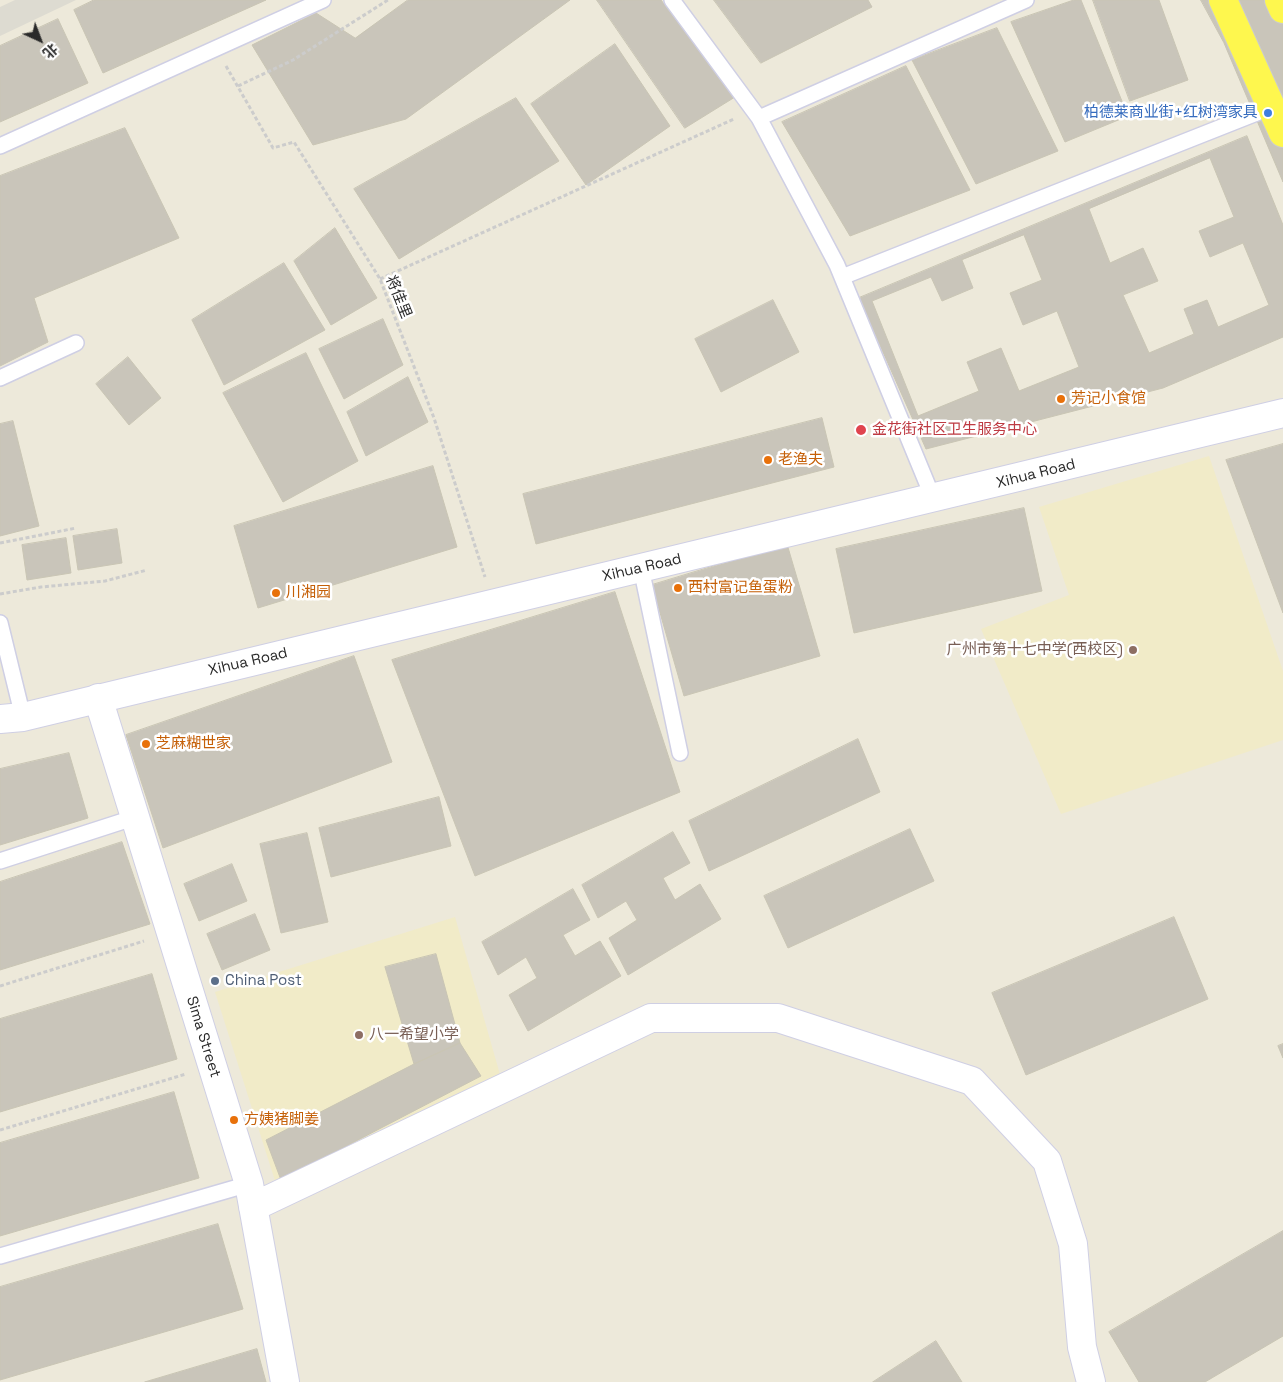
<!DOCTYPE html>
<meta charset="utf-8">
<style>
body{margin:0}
#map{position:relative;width:1283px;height:1382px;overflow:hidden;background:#ede9da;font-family:"Space Grotesk","Noto Sans SC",sans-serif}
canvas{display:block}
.north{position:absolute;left:15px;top:15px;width:50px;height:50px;-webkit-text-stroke:4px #fff;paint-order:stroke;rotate:137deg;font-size:14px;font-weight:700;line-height:20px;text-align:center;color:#2a2a2a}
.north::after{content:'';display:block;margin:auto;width:18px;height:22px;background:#2a2a2a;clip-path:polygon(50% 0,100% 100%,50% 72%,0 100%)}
</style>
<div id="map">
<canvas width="1283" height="1382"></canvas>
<div class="north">北</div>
</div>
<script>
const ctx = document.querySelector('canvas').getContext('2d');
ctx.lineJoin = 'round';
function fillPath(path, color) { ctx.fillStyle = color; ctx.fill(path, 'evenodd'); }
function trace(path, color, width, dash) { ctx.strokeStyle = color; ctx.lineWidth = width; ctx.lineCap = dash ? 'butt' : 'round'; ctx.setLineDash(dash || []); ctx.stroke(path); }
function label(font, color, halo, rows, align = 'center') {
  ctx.font = font + ' "Space Grotesk","Noto Sans SC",sans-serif'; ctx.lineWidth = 5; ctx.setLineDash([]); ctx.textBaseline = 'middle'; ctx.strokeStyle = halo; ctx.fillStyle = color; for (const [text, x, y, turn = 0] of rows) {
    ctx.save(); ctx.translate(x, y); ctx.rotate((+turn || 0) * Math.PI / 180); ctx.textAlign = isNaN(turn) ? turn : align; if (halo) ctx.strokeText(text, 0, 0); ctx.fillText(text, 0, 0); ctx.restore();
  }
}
const education = new Path2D(`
 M 1209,456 L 1283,671 L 1283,740 L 1061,814 L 981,629 L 1069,595 L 1039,507 Z
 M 455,917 L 501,1078 L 277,1187 L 215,992 Z`);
const plaza = new Path2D(`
 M 15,0 L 76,0 L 0,36 L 0,7 Z`);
const building = new Path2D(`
 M 94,0 L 266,0 L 103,73 L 74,10 Z
 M 408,0 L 570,0 L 406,119 L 313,145 L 252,45 L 316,13 L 355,38 Z
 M 597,0 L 661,0 L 735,97 L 685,128 Z
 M 714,0 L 868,0 L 872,7 L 761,63 Z
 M 1074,0 L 1081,0 L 1128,116 L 1065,142 L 1011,22 Z
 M 1093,0 L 1159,0 L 1188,80 L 1130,101 Z
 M 1201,0 L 1283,0 L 1283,182 L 1224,43 Z
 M 58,19 L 88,83 L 0,122 L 0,46 Z
 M 997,28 L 1058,151 L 976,184 L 912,60 Z
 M 615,44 L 670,126 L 586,185 L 531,104 Z
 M 906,66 L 970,190 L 850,236 L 782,122 Z
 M 516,98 L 559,161 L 399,259 L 354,189 Z
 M 125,128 L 179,238 L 34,298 L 48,342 L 0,366 L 0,176 Z
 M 1247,136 L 1283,225 L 1283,337 L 1163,388 L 926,449 L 859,298 Z
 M 1210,158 L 1234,217 L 1199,231 L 1210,257 L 1243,243 L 1269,305 L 1218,327 L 1207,300 L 1184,309 L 1194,334 L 1149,353 L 1123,295 L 1158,281 L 1143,248 L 1110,263 L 1089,209 Z
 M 335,228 L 377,298 L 331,325 L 294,261 Z
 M 1024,235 L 1042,280 L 1010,293 L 1023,325 L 1057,311 L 1079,367 L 1019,391 L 1001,348 L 967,362 L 979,391 L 918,416 L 872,301 L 931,277 L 942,301 L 973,288 L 962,260 Z
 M 284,263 L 325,330 L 224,385 L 192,320 Z
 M 773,300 L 799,352 L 721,392 L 695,339 Z
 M 383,319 L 403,365 L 344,399 L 319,349 Z
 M 306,353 L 358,461 L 283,502 L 223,393 Z
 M 128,357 L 161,398 L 129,425 L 96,384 Z
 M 408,377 L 428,422 L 366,456 L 347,412 Z
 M 822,418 L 834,467 L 536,544 L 523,494 Z
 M 13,421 L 39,526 L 0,536 L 0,424 Z
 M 1283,444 L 1283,613 L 1226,460 Z
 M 433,466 L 457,547 L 258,608 L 234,526 Z
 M 1024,508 L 1042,591 L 854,633 L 836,549 Z
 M 117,529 L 122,563 L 78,570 L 73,536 Z
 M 66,538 L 71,573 L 27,580 L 22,545 Z
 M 787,544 L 820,656 L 684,696 L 652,585 Z
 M 615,592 L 680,792 L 475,876 L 392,660 Z
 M 354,656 L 392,762 L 163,848 L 126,735 Z
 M 858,739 L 880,792 L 709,871 L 689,821 Z
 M 69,753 L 88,818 L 0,845 L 0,769 Z
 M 439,797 L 451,846 L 331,877 L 319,828 Z
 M 910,829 L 934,881 L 788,948 L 764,896 Z
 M 673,832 L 690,863 L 663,878 L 675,900 L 700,884 L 721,919 L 628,975 L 609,938 L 637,920 L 626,901 L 598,918 L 582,885 Z
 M 307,833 L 328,922 L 281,933 L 260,844 Z
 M 122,842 L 150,924 L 0,970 L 0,882 Z
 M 232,864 L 247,901 L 199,921 L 184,884 Z
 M 573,889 L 590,920 L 563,935 L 575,956 L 600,941 L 621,976 L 528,1031 L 509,995 L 537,978 L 526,957 L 498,975 L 482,942 Z
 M 255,914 L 270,950 L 222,970 L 207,934 Z
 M 1174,917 L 1208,999 L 1026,1075 L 992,993 Z
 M 436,954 L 460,1043 L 414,1064 L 385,967 Z
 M 152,974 L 177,1059 L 0,1112 L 0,1019 Z
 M 460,1043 L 481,1076 L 281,1180 L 266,1140 L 414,1064 Z
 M 1283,1044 L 1283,1058 L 1278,1046 Z
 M 174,1092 L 199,1178 L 0,1236 L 0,1143 Z
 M 218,1224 L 243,1309 L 0,1380 L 0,1287 Z
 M 1283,1231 L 1283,1336 L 1205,1382 L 1139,1382 L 1109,1332 Z
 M 936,1341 L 962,1382 L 873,1382 Z
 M 257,1349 L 266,1382 L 145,1382 Z`);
const path = new Path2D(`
 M 226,66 L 273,148 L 294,142 L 380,279 L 434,418 L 485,577
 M 238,86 L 293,60 L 388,0
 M 380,279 L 734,119
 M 0,543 L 76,528
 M 0,594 L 41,587 L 105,581 L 147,570
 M 0,986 L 144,941
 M 0,1130 L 186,1074`);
const lane = new Path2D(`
 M 672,0 L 759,118 L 837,265 L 933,498
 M 759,118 L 1026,0
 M 0,146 L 323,0
 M 842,277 L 1272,107
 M 0,378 L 76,343
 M 641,568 L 680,753
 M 0,623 L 23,717
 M 0,861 L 136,817
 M 0,1256 L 249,1184`);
const street = new Path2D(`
 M 98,698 L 249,1184 L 285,1382
 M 253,1207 L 651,1018 L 778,1018 L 972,1081 L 1047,1161 L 1073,1244 L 1082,1347 L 1091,1382`);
const secondary = new Path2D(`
 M 0,719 L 23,717 L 1283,413`);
const primary = new Path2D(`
 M 1223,0 L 1283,133
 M 1279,0 L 1283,9`);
const markers = [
 [1268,113,5,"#3f7fe0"],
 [1061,399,5,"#e8710a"],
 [861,430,6,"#e0444e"],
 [768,460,5,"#e8710a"],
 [678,588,5,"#e8710a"],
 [276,593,5,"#e8710a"],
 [1133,650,5,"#8d6e63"],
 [146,744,5,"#e8710a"],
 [215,981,5,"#5c6f8a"],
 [359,1035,5,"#8d6e63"],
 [234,1120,5,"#e8710a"]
];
const shopNames = [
 ["柏德莱商业街+红树湾家具",1258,113]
];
const streetNames = [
 ["将佳里",398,297,68],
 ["Xihua Road",1036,474,-14],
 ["Xihua Road",642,568,-13],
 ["Xihua Road",248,662,-13],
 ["Sima Street",203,1037,73]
];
const foodNames = [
 ["芳记小食馆",1071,399],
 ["老渔夫",778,460],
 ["西村富记鱼蛋粉",688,588],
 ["川湘园",286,593],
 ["芝麻糊世家",156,744],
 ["方姨猪脚姜",244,1120]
];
const healthNames = [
 ["金花街社区卫生服务中心",872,430]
];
const educationNames = [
 ["广州市第十七中学(西校区)",1123,650],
 ["八一希望小学",369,1035,"left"]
];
const serviceNames = [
 ["China Post",225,981]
];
fillPath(education, '#f1ebc8');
fillPath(plaza, '#dddbd1');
fillPath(building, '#c9c5ba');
trace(building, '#c9c5b4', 1);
trace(lane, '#cfcfe4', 18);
trace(street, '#cfcfe4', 30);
trace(secondary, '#cfcfe4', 30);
trace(primary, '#ccc', 30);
trace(path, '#ccc', 3, [4, 2.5]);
trace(lane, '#fff', 15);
trace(street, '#fff', 28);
trace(secondary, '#fff', 28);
trace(primary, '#fef74e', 28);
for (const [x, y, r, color] of markers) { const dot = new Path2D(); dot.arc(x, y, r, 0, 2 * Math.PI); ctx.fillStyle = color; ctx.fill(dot); trace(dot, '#fff', 2); }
label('15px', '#366cbe', '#fff', shopNames, 'right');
label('15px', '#2a2a2a', '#fff', streetNames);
label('15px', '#c56008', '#fff', foodNames, 'left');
label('15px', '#be3a42', '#fff', healthNames, 'left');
label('15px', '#785e54', '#fff', educationNames, 'right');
label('15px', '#4e5e75', '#fff', serviceNames, 'left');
</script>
